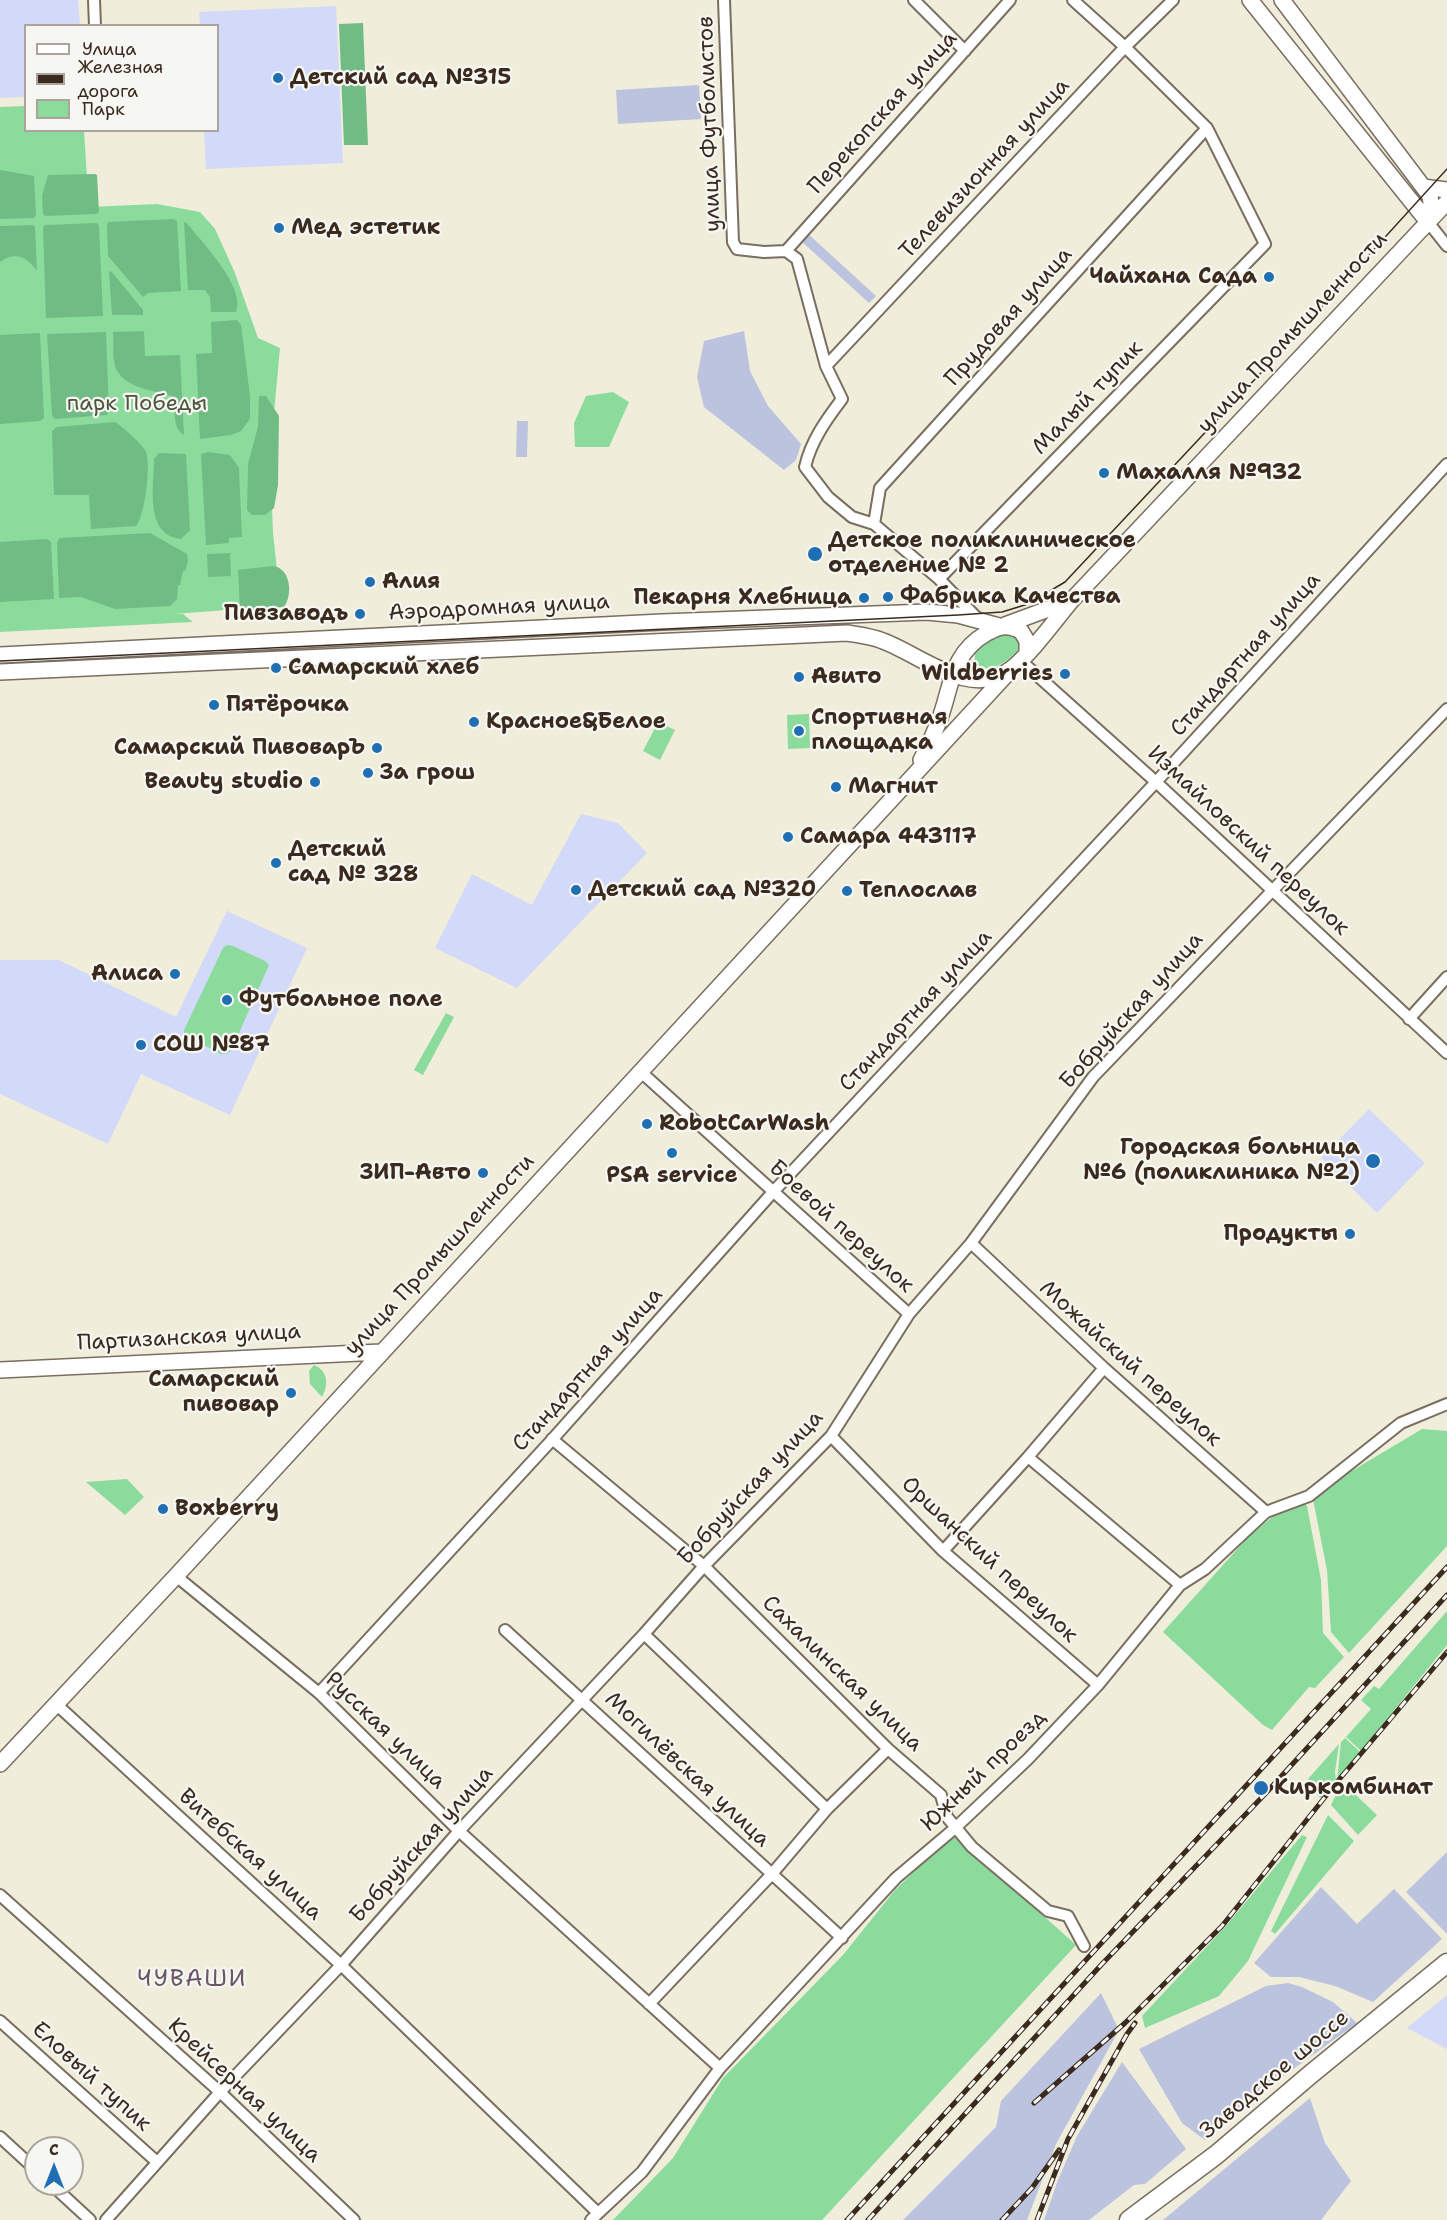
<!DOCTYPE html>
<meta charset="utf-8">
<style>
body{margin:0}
#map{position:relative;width:1447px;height:2220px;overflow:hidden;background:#f0eddb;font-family:"Shantell Sans",sans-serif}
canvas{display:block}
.legend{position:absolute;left:24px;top:24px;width:195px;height:108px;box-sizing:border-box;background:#f6f6f2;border:2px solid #aba49d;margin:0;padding:8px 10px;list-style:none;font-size:18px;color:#3b2a1e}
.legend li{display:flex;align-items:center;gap:12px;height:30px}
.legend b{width:30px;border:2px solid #aba49d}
.north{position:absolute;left:24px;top:2136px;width:60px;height:60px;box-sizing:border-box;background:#f6f6f2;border:2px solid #aba49d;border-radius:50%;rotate:0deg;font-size:16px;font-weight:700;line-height:24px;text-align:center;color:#3b2a1e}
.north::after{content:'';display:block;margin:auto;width:21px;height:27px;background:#1f6fb2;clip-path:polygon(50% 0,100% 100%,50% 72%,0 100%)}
</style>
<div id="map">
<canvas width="1447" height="2220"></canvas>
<ul class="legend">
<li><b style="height:8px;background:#fff"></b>Улица</li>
<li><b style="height:8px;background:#3b2a1e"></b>Железная дорога</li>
<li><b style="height:16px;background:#8bdc9c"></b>Парк</li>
</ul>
<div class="north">С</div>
</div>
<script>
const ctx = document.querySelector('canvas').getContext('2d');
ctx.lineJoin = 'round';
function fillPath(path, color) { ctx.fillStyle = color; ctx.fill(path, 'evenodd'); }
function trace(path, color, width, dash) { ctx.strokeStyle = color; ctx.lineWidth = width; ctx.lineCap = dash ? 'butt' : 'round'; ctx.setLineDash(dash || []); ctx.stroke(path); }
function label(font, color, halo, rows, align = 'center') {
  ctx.font = font + ' "Shantell Sans",sans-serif'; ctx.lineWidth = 4.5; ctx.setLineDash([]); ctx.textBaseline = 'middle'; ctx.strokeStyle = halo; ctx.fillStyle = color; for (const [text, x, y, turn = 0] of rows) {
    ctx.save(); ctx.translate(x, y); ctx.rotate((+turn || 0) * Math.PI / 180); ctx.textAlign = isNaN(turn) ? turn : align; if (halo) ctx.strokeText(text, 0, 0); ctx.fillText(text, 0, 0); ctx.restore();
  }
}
const built = new Path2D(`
 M 0,0 L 78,0 L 80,25 L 26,26 L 25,97 L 0,98 Z
 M 336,6 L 343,163 L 206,169 L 204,131 L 218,130 L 218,26 L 200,25 L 199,12 Z
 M 581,814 L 618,823 L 647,853 L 517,988 L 435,948 L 472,874 L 532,905 Z
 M 227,911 L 307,948 L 230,1115 L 141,1074 L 108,1144 L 0,1094 L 0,960 L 59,960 L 176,1017 Z
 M 1369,1109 L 1425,1163 L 1377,1213 L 1321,1158 Z
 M 1447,1995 L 1447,2049 L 1407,2028 Z`);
const industrial = new Path2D(`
 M 699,85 L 701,119 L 618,124 L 616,90 Z
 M 806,232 L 876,296 L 869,303 L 799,239 Z
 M 744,331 L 750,371 L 768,406 L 801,444 L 796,460 L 784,470 L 704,407 L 697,377 L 704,341 Z
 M 517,421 L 528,421 L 527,457 L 516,457 Z
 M 1447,1852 L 1447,1934 L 1406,1892 Z
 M 1321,1887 L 1357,1924 L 1394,1889 L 1442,1939 L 1373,2002 L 1335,1986 L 1299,1977 L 1271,1977 L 1254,1963 Z
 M 1288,1983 L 1302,1987 L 1333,2002 L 1357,2023 L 1274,2083 L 1205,2140 L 1182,2123 L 1139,2049 L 1266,1986 Z
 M 1101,1993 L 1119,2030 L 1056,2144 L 1027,2220 L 903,2220 L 996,2127 L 1001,2101 Z
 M 1122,2062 L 1186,2149 L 1145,2184 L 1134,2185 L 1089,2220 L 1044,2220 L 1058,2180 L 1077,2136 Z
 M 1310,2098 L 1325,2143 L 1351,2181 L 1321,2220 L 1163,2220 Z`);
const green = new Path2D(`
 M 25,106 L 26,130 L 84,131 L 89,207 L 157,204 L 200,212 L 215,229 L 235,273 L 258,338 L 280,348 L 270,456 L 273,533 L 277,570 L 265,607 L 175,614 L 183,614 L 193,622 L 0,632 L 0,107 Z
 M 613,392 L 629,402 L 609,447 L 575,447 L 574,423 L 586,396 Z
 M 1014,631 L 1022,646 C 1012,657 996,672 979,668 L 975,661 L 975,652 C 986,641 998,633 1014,631 Z
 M 809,714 L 810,748 L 788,749 L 787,715 Z
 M 658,722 L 675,730 L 660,760 L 643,751 Z
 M 227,945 L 233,946 L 265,961 L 269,965 L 231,1051 L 226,1054 L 221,1054 L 184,1035 L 184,1030 L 223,948 Z
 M 446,1013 L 454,1017 L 423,1075 L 414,1070 Z
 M 314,1365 C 328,1371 329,1384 322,1397 L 310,1384 L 309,1371 Z
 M 1422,1429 L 1447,1431 L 1447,1546 L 1349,1653 L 1331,1632 L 1327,1570 L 1313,1499 L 1330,1484 Z
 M 127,1479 L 144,1497 L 125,1515 L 86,1482 Z
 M 1304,1503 L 1307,1506 L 1321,1580 L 1323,1633 L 1344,1657 L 1315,1688 L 1309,1687 L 1272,1730 L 1263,1725 L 1163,1632 L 1248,1537 L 1278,1512 Z
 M 1447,1611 L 1447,1645 L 1361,1751 L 1346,1737 L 1371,1709 L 1361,1700 L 1374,1686 L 1379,1689 Z
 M 1345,1738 L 1360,1752 L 1337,1780 L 1341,1742 Z
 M 1339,1744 L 1335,1772 L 1336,1781 L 1322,1799 L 1308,1787 L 1308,1779 Z
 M 1342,1782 L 1377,1815 L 1358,1835 L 1331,1805 Z
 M 1328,1815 L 1354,1841 L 1275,1934 L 1271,1931 Z
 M 955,1832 L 969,1849 L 1076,1945 L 822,2220 L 613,2220 L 673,2158 L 723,2078 L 843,1955 L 895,1890 Z
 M 1302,1835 L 1307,1837 L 1248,1961 L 1219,1996 L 1145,2028 L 1142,2016 L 1224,1928 Z`);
const forest = new Path2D(`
 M 363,23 L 368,145 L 344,145 L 339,24 Z
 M 0,170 L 34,176 L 36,215 L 34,218 L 0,219 Z
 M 95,174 L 97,175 L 99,212 L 96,214 L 45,216 L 43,214 L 42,196 L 48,175 Z
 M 173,219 L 177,221 L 181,291 L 148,293 L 143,297 L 108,256 L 107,225 L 108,222 Z
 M 186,222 C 200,240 247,288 236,312 L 211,312 L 210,297 L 205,290 L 188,290 L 184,223 Z
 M 97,223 L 99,226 L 103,316 L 46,318 L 43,228 L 45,225 Z
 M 33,225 L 35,227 L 37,271 C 27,257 15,251 0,262 L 0,226 Z
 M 111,271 L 143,310 L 143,315 L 112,315 L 109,272 Z
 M 237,320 L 241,325 L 250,396 L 250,419 L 241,431 L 231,435 L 200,439 L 196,354 L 212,353 L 211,322 Z
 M 144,331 L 145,356 L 180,355 L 184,435 C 171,428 177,409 172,396 C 153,390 122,388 115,366 C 112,356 114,342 113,332 Z
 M 106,332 L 109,411 L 107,415 L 55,419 L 52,416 L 47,334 Z
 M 40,333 L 44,418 L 40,421 L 0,424 L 0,335 Z
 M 259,396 L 266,396 L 279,416 L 278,485 L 274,508 L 265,515 L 252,515 L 247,510 L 248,464 L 258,427 Z
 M 115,422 C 122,426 143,445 146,452 C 151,465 145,516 136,526 L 91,529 L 89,495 L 54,495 L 52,431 L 57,427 Z
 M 208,452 L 230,455 L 239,468 L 242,537 L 229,538 L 229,543 L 206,545 L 201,454 Z
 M 159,453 L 186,454 L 190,530 L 181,539 C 144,535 154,486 154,459 Z
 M 150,533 L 187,554 L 188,561 L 185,571 L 183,571 L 180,585 L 178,585 L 177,599 L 170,606 L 115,609 L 81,597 L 59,598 L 57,542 L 60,538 Z
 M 47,539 L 51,542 L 54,599 L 0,602 L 0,542 Z
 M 230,553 L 231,576 L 208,577 L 207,554 Z
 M 272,566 C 291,567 293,595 284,607 L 240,610 L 238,570 Z`);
const street = new Path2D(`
 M 94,0 L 95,26
 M 724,0 L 733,242 L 737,249 L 764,252 L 786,251 L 797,259 L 826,366 L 842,399 C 826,420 811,441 805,467 L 828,497 L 852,517 L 874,524 L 880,488 L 1207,128
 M 914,0 L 965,51
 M 1428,222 L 1447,246
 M 786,251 L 1010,0
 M 826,366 L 1125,47 L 1173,0
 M 874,524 L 939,579 L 978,619
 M 939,579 L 1265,244 L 1207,128 L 1125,47 L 1073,0
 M 1020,660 L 1156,782 L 1447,1053
 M 1409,1019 L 1447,977
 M 641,1072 L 909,1314
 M 971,1243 L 1104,1368 L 1266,1512
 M 831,1436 L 943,1551 L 1098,1685
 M 552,1439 L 704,1566 L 888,1749 L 941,1795 L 947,1817 L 972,1847 L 1048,1911 L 1068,1916 L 1084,1946
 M 1028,1457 L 1180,1585
 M 943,1551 L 1028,1457 L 1104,1368
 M 176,1576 L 319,1693 L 459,1831 L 720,2068
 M 505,1630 L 842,1938
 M 644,1634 L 827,1809
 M 319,1693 L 550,1442 L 773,1192 L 1156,782 L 1447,464
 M 56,1704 L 341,1965 L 598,2213
 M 0,1895 L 220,2092 L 354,2220
 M 649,2004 L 771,1875 L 827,1809 L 888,1749
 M 0,2021 L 157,2162
 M 0,2137 L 36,2170
 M 51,2184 L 90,2220
 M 106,2220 L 220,2092 L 341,1965 L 459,1831 L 644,1634 L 704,1566 L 831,1436 L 909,1314 L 971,1243 L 1093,1077 L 1447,709
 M 591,2220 L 642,2172 L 720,2068 L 896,1878 L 954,1829 L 1028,1759 L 1098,1685 L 1180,1585 L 1205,1569 L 1266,1512 L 1309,1496 L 1401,1423 L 1447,1404`);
const secondary = new Path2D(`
 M 1250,0 L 1428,222
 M 1282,0 L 1430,196 L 1431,203 L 1428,222
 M 1423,187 L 1447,190
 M 1005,625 L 1070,601
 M 0,655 L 662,622 L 927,612 L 958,615 L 999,626
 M 0,672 L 847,633 C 859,635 871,636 883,641 C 921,655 970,700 1011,669 C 1031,654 1056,619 1072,600 L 1447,202
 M 921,760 C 928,747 934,734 939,721 C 952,687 950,654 987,633 C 1000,626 1007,624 1021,631 L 1027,641 L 1027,653
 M 0,1370 L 381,1352
 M 0,1764 L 176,1576 L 1007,674`);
const primary = new Path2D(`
 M 1129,2220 L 1216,2155 L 1311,2074 L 1447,1963`);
const tram = new Path2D(`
 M 0,661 L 958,615 L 1002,612 L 1028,604 L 1065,582 L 1288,344 L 1447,169`);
const rail = new Path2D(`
 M 1034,2103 L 1125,2023 L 1222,1926 L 1337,1782 L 1447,1652
 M 847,2220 L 1447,1567
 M 868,2220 L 1102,1964 L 1266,1793 L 1447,1595
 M 1002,2220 L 1032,2188 L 1059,2150
 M 1037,2220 L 1068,2139 L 1127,2034 L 1135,2023`);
const markers = [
 [278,78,6,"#1f6fb2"],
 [279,228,6,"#1f6fb2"],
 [1269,277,6,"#1f6fb2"],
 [1104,473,6,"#1f6fb2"],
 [815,554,8,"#1f6fb2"],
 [370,582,6,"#1f6fb2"],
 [888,597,6,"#1f6fb2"],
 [864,598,6,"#1f6fb2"],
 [360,614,6,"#1f6fb2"],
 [276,668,6,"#1f6fb2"],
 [1065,674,6,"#1f6fb2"],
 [799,677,6,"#1f6fb2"],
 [214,705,6,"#1f6fb2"],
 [474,722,6,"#1f6fb2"],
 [799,731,6,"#1f6fb2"],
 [377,748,6,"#1f6fb2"],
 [368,773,6,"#1f6fb2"],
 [315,782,6,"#1f6fb2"],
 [836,787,6,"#1f6fb2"],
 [788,837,6,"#1f6fb2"],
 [276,863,6,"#1f6fb2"],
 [576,890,6,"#1f6fb2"],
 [847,891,6,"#1f6fb2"],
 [175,974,6,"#1f6fb2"],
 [227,1000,6,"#1f6fb2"],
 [141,1045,6,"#1f6fb2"],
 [647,1124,6,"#1f6fb2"],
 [672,1153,6,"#1f6fb2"],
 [1373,1161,8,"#1f6fb2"],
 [483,1173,6,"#1f6fb2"],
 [1350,1234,6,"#1f6fb2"],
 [291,1393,6,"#1f6fb2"],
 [163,1509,6,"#1f6fb2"],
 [1261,1788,8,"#1f6fb2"]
];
const poiNames = [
 ["Детский сад №315",290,78],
 ["Мед эстетик",291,228],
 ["Чайхана Сада",1257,277,"right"],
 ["Махалля №932",1116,473],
 ["Детское поликлиническое",828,541],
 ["отделение № 2",828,566],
 ["Алия",382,582],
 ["Фабрика Качества",900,597],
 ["Пекарня Хлебница",852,598,"right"],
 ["Пивзаводъ",348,614,"right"],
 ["Самарский хлеб",288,668],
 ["Wildberries",1053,674,"right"],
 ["Авито",811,677],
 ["Пятёрочка",226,705],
 ["Спортивная",811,718],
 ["площадка",811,743],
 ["Красное&Белое",486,722],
 ["Самарский ПивоварЪ",365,748,"right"],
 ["За грош",380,773],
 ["Beauty studio",303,782,"right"],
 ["Магнит",848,787],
 ["Самара 443117",800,837],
 ["Детский",288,850],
 ["сад № 328",288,875],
 ["Детский сад №320",588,890],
 ["Теплослав",859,891],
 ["Алиса",163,974,"right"],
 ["Футбольное поле",239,1000],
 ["СОШ №87",153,1045],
 ["RobotCarWash",659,1124],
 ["Городская больница",1360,1148,"right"],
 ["№6 (поликлиника №2)",1360,1173,"right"],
 ["ЗИП-Авто",471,1173,"right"],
 ["PSA service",672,1176,"center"],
 ["Продукты",1338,1234,"right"],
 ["Самарский",279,1380,"right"],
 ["пивовар",279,1405,"right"],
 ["Boxberry",175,1509],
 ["Киркомбинат",1274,1788]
];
const streetNames = [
 ["Перекопская улица",883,113,-48],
 ["улица Футболистов",710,124,-92],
 ["Телевизионная улица",985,169,-47],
 ["Прудовая улица",1009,317,-48],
 ["улица Промышленности",1293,333,-47],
 ["Малый тупик",1088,398,-46],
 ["Аэродромная улица",499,608,-3],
 ["Стандартная улица",1246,655,-48],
 ["Измайловский переулок",1248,841,43],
 ["Стандартная улица",916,1011,-47],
 ["Бобруйская улица",1132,1011,-48],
 ["Боевой переулок",841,1227,42],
 ["улица Промышленности",440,1255,-47],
 ["Партизанская улица",189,1338,-3],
 ["Можайский переулок",1130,1364,42],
 ["Стандартная улица",588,1370,-48],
 ["Бобруйская улица",751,1488,-47],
 ["Оршанский переулок",989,1560,43],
 ["Сахалинская улица",842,1674,44],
 ["Русская улица",385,1731,44],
 ["Могилёвская улица",687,1770,43],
 ["Южный проезд",984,1771,-44],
 ["Бобруйская улица",422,1845,-48],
 ["Витебская улица",250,1855,42],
 ["Заводское шоссе",1275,2075,-40],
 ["Еловый тупик",91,2077,42],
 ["Крейсерная улица",244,2091,43]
];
const parkNames = [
 ["парк Победы",137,404]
];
const neighbourhoodNames = [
 ["ЧУВАШИ",192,1980]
];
fillPath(built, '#d2d9f9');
fillPath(industrial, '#bcc3de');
fillPath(green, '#8bdc9c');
fillPath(forest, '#70bc84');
trace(street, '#7a6e60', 14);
trace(secondary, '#7a6e60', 18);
trace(primary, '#7a6e60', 21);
trace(street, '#fff', 10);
trace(secondary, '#fff', 15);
trace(primary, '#fff', 18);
trace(tram, '#3b2a1e', 1.5);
trace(rail, '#3b2a1e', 5);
trace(rail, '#f6f6f2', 3, [9]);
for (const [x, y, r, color] of markers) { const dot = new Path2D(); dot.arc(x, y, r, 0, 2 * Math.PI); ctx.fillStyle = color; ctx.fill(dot); trace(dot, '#f6f6f2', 2); }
label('bold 22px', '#3b2a1e', '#f6f6f2', poiNames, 'left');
label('22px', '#3b2a1e', '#f6f6f2', streetNames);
label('22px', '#4f563e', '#f6f6f2', parkNames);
ctx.letterSpacing = '1.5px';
label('24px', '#6b5765', '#f6f6f2', neighbourhoodNames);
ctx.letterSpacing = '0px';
</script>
